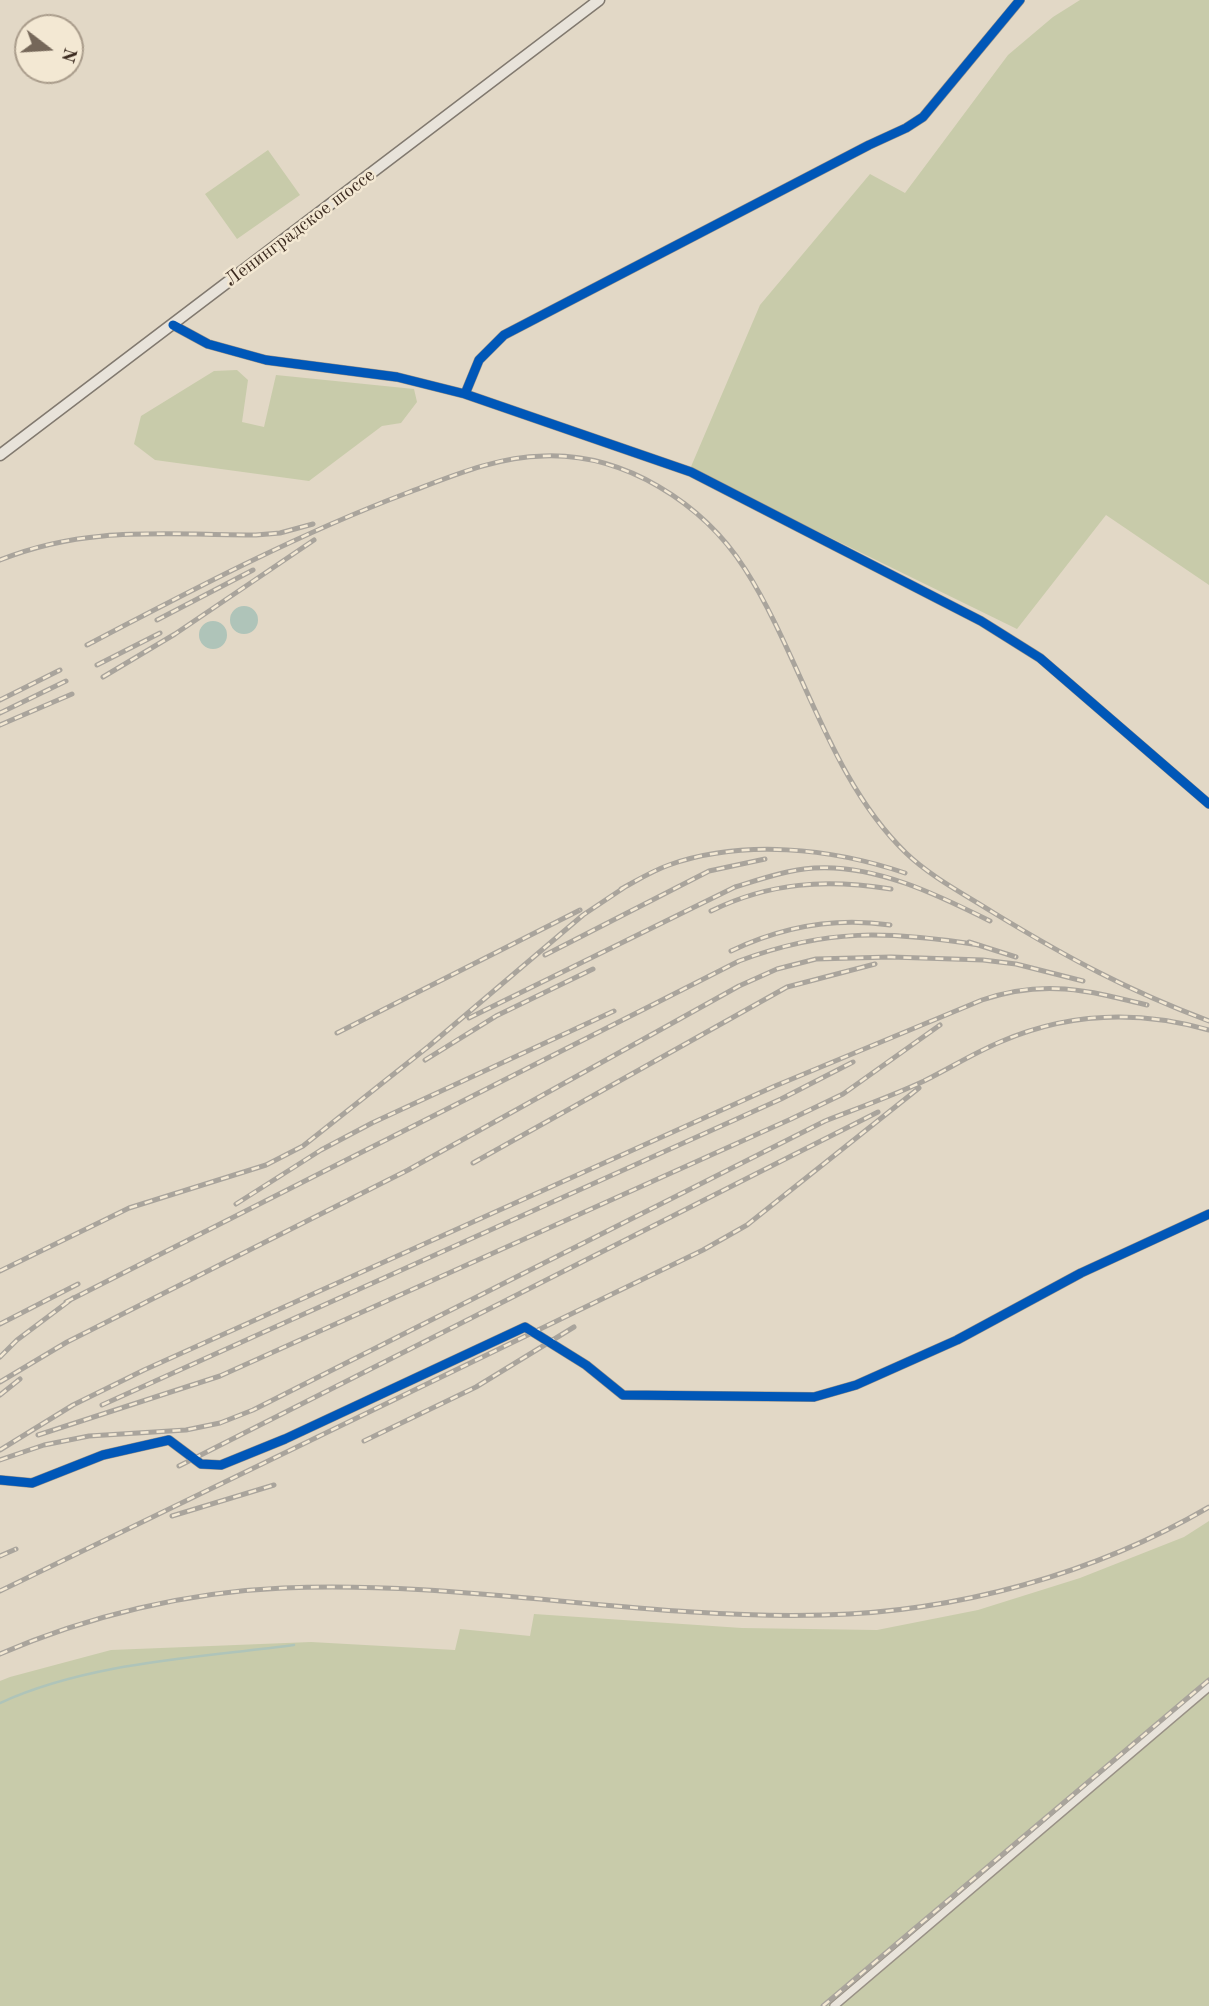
<!DOCTYPE html>
<meta charset="utf-8">
<style>
body{margin:0}
#map{position:relative;width:1209px;height:2006px;overflow:hidden;background:#e2d8c6;font-family:"Old Standard TT",serif}
canvas{display:block}
.north{position:absolute;left:14px;top:14px;width:70px;height:70px;box-sizing:border-box;background:#f3e8d3;border:2px solid #a99c8b;border-radius:50%;rotate:107deg;font-size:19px;font-weight:700;line-height:28px;text-align:center;color:#3b2a1f}
.north::after{content:'';display:block;margin:auto;width:24px;height:32px;background:#756759;clip-path:polygon(50% 0,100% 100%,50% 72%,0 100%)}
</style>
<div id="map">
<canvas width="1209" height="2006"></canvas>
<div class="north">N</div>
</div>
<script>
const ctx = document.querySelector('canvas').getContext('2d');
ctx.lineJoin = 'round';
function fillPath(path, color) { ctx.fillStyle = color; ctx.fill(path, 'evenodd'); }
function trace(path, color, width, dash) { ctx.strokeStyle = color; ctx.lineWidth = width; ctx.lineCap = dash ? 'butt' : 'round'; ctx.setLineDash(dash || []); ctx.stroke(path); }
function label(font, color, halo, rows, align = 'center') {
  ctx.font = font + ' "Old Standard TT",serif'; ctx.lineWidth = 5; ctx.setLineDash([]); ctx.textBaseline = 'middle'; ctx.strokeStyle = halo; ctx.fillStyle = color; for (const [text, x, y, turn = 0] of rows) {
    ctx.save(); ctx.translate(x, y); ctx.rotate((+turn || 0) * Math.PI / 180); ctx.textAlign = isNaN(turn) ? turn : align; if (halo) ctx.strokeText(text, 0, 0); ctx.fillText(text, 0, 0); ctx.restore();
  }
}
const green = new Path2D(`
 M 1080,0 L 1209,0 L 1209,585 L 1106,515 L 1017,629 L 690,469 L 760,305 L 870,174 L 905,193 L 1008,55 L 1053,17 Z
 M 268,150 L 300,195 L 237,239 L 205,194 Z
 M 237,370 L 248,380 L 242,422 L 264,427 L 276,375 L 414,389 L 417,402 L 401,423 L 382,426 L 309,481 L 155,460 L 134,444 L 141,416 L 214,371 Z
 M 1209,1521 L 1209,2006 L 0,2006 L 0,1681 L 10,1677 L 111,1650 L 311,1642 L 455,1650 L 460,1629 L 530,1636 L 534,1614 L 742,1628 L 877,1630 L 978,1610 L 1080,1578 L 1184,1537 Z`);
const water = new Path2D(`
 M230 620a14 14 0 1 1 28 0a14 14 0 1 1-28 0Z
 M199 635a14 14 0 1 1 28 0a14 14 0 1 1-28 0Z`);
const stream = new Path2D(`
 M 0,1703 C 90,1662 197,1658 294,1645`);
const minor = new Path2D(`
 M 173,325 L 208,344 L 266,360 L 397,377 L 465,394 L 691,472 L 981,621 L 1040,658 L 1209,804
 M 465,394 L 479,360 L 504,335 L 869,145 L 906,128 L 923,117 L 1020,0
 M 0,1480 L 32,1483 L 103,1455 L 169,1440 L 201,1464 L 221,1465 L 285,1439 L 525,1327 L 586,1365 L 623,1395 L 814,1397 L 856,1385 L 957,1340 L 1081,1273 L 1209,1214
 M 834,2006 L 1209,1687`);
const secondary = new Path2D(`
 M 0,455 L 599,0`);
const rail = new Path2D(`
 M 0,560 C 87,525 165,535 256,535 L 280,533 L 313,524
 M 157,620 L 253,570
 M 87,645 C 192,590 296,535 407,493 C 452,476 495,457 544,456 C 624,453 703,503 745,569 C 802,658 829,779 906,853 C 931,877 964,894 994,913 C 1068,958 1127,990 1209,1021
 M 97,665 L 160,633
 M 103,677 L 175,634 L 314,540
 M 0,700 L 60,670
 M 0,713 L 66,681
 M 0,725 L 72,694
 M 621,889 C 636,881 652,871 669,865 C 743,839 831,848 905,873
 M 711,911 C 770,882 826,879 891,889
 M 969,942 L 1016,957
 M 731,951 C 781,927 835,917 890,925
 M 545,955 L 709,871 L 765,859
 M 469,1018 L 735,887 C 761,879 787,870 814,868 C 875,864 938,895 990,921
 M 337,1033 L 580,910
 M 425,1060 L 496,1016 L 593,969
 M 473,1163 L 787,987 L 875,964
 M 236,1204 L 321,1150 L 372,1123 L 614,1011
 M 0,1271 L 129,1208 L 266,1165 L 303,1146 L 429,1046 L 583,915 L 628,885
 M 66,1302 L 739,961 C 827,928 888,931 979,945
 M 0,1324 L 78,1284
 M 0,1357 L 17,1340 L 73,1298
 M 0,1382 L 67,1342 L 408,1170 L 739,986 L 777,969 L 816,959 L 891,957 L 983,960 L 1016,964 L 1083,981
 M 0,1395 L 20,1379
 M 102,1405 L 781,1099 L 853,1062
 M 38,1435 L 220,1376 L 791,1119 L 843,1094 L 940,1025
 M 364,1441 L 476,1387 L 574,1327
 M 0,1450 L 73,1405 L 144,1370 L 775,1086 L 982,1000 C 1043,979 1087,990 1147,1005
 M 0,1460 L 44,1445 L 89,1436 L 186,1430 L 220,1423 L 253,1410 L 825,1121 C 858,1108 892,1096 924,1081 C 950,1068 974,1053 1000,1042 C 1069,1012 1138,1010 1209,1030
 M 179,1466 L 878,1112
 M 172,1516 L 274,1485
 M 0,1556 L 16,1549
 M 0,1591 L 703,1250 L 747,1225 L 919,1088
 M 0,1654 C 88,1616 187,1592 283,1588 C 464,1580 643,1620 824,1615 C 956,1612 1095,1574 1209,1507
 M 823,2006 L 1209,1680`);
const cycleway = new Path2D(`
 M 173,325 L 208,344 L 266,360 L 397,377 L 465,394 L 691,472 L 981,621 L 1040,658 L 1209,804
 M 465,394 L 479,360 L 504,335 L 869,145 L 906,128 L 923,117 L 1020,0
 M 0,1480 L 32,1483 L 103,1455 L 169,1440 L 201,1464 L 221,1465 L 285,1439 L 525,1327 L 586,1365 L 623,1395 L 814,1397 L 856,1385 L 957,1340 L 1081,1273 L 1209,1214`);
const streetNames = [
 ["Ленинградское шоссе",300,228,-37]
];
fillPath(green, '#c8cbaa');
fillPath(water, '#afc4b9');
trace(stream, '#afc4b9', 2.5);
trace(minor, '#999186', 10);
trace(secondary, '#81796f', 13);
trace(minor, '#e8e3da', 7);
trace(secondary, '#e8e3da', 10);
trace(rail, '#a9a49c', 5);
trace(rail, '#f3e8d3', 2.5, [8]);
trace(cycleway, '#0057b8', 9);
label('19px', '#3b2a1f', '#f3e8d3', streetNames);
</script>
